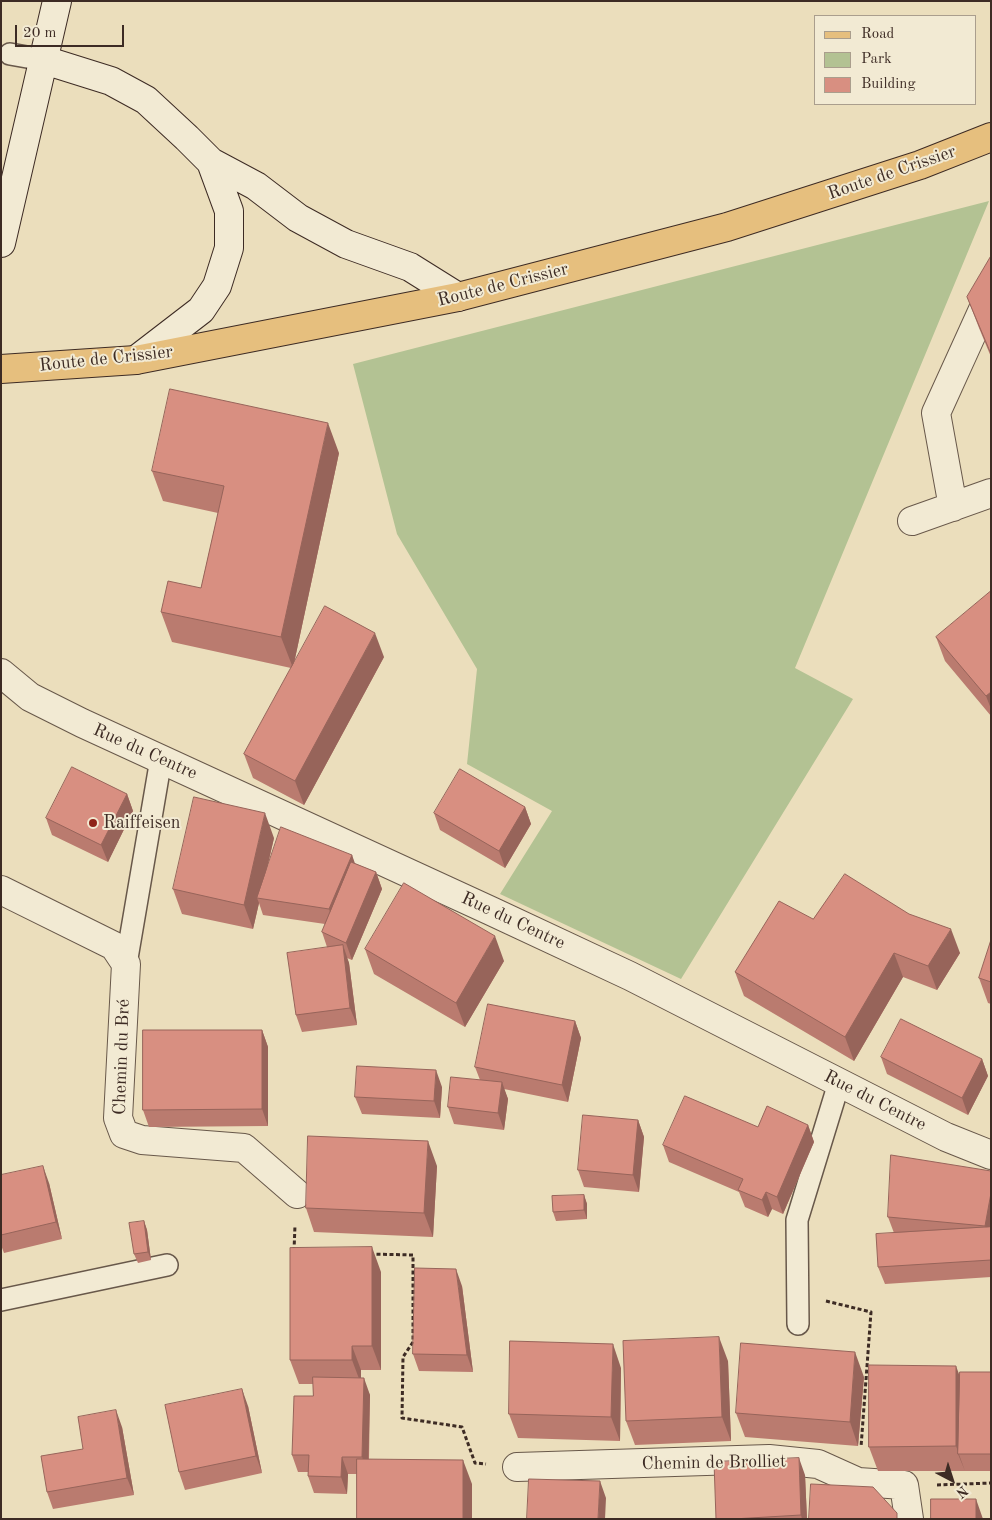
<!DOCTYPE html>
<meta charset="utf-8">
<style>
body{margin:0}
#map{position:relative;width:992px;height:1520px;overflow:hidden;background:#ebdebc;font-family:"Old Standard TT",serif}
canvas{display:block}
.frame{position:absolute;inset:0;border:2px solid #3d2b24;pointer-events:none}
.legend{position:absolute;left:814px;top:15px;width:162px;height:90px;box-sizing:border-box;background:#f2ead3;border:1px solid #aa9e8d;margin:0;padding:6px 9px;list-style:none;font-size:15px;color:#3d2b24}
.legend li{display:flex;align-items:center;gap:10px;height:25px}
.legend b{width:25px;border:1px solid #aa9e8d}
.north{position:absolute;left:927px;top:1455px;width:50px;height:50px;-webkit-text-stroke:4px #f2ead3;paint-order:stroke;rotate:140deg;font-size:14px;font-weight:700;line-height:20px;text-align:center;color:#3d2b24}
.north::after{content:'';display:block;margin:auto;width:18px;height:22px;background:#3d2b24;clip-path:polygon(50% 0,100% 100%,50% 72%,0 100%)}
.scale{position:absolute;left:15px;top:25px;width:109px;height:22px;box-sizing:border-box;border:2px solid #3d2b24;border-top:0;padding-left:6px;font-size:15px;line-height:18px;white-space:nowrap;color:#3d2b24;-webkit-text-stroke:4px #f2ead3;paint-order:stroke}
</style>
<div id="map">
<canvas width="992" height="1520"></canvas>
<div class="frame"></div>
<ul class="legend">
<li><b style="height:6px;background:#e6bf7e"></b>Road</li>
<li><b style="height:14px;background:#b3c293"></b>Park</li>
<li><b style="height:14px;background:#d88f81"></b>Building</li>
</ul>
<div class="north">N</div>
<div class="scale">20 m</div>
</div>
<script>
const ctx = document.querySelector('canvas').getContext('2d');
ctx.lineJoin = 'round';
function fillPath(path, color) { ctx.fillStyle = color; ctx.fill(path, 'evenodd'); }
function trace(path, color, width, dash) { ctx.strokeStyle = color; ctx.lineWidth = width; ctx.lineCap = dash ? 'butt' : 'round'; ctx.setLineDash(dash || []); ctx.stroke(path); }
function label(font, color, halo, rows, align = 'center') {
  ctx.font = font + ' "Old Standard TT",serif'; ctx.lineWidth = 4; ctx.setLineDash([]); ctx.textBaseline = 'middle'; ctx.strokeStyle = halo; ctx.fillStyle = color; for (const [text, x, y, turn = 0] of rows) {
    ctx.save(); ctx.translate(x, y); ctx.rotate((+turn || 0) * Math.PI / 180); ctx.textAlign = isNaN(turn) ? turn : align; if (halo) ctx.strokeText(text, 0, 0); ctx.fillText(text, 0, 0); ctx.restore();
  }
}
const green = new Path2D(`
 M 989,201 L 795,668 L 853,699 L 681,979 L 500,894 L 552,811 L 467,764 L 477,669 L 397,534 L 353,364 Z`);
const path = new Path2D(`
 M 294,1251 L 295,1225
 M 370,1254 L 413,1255 L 413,1342 L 403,1357 L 402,1418 L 462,1427 L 475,1463 L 486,1464
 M 826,1301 L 871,1312 L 861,1447
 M 937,1485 L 991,1483`);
const lane = new Path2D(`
 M 10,54 L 44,60
 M 126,964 L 161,759
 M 1,1300 L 167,1265
 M 798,1324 L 797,1220 L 839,1083`);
const street = new Path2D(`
 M 953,507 L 936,413 L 991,292
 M 912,521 L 991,493
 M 1,673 L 30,697 L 82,723 L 491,911 L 630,976 L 946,1137 L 991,1155
 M 1,890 L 114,946 L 126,964 L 118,1118 L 124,1134 L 142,1140 L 244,1148 L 297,1194
 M 517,1467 L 769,1459 L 818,1464 L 858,1482 L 904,1485 L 909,1519`);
const secondary = new Path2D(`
 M 44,60 L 111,81 L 146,100 L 187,138 L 211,162 L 256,186 L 298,218 L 346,244 L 410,267 L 458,297
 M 1,243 L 57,1
 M 136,360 L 201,310 L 217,286 L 229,248 L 229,211 L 211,162`);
const primary = new Path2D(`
 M 1,369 L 136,360 L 458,297 L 727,227 L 920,165 L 991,137`);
const wall = new Path2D(`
 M 991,256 L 991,357 L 979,328 L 967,297 Z
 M 339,453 L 294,663 L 384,657 L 304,805 L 253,778 L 244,754 L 291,668 L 172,642 L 161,612 L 201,588 L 218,513 L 163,501 L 152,471 Z
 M 991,591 L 991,716 L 945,661 L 936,637 Z
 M 127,794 L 133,811 L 108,862 L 52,835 L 46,818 Z
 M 525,807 L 531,824 L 505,868 L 440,830 L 434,813 Z
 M 274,838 L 266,873 L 352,855 L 354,863 L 376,872 L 382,889 L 352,960 L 347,958 L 349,963 L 357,1025 L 302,1032 L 296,1015 L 327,947 L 322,932 L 325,924 L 263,915 L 259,903 L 253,929 L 182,914 L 173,889 Z
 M 909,914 L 960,953 L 937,990 L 903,977 L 854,1061 L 744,996 L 735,972 L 813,919 Z
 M 991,940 L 991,1004 L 988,1003 L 979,978 Z
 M 365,949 L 504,961 L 465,1027 L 374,974 Z
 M 575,1021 L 581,1038 L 568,1102 L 504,1089 L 508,1099 L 504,1130 L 454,1124 L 448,1107 L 480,1080 L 475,1067 Z
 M 262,1030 L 268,1047 L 268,1126 L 149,1127 L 143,1110 Z
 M 881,1057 L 982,1059 L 988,1076 L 968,1115 L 887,1074 Z
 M 442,1087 L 440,1118 L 362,1114 L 355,1097 Z
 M 638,1120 L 644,1137 L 639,1192 L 584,1187 L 578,1170 Z
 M 808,1125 L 814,1142 L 783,1214 L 772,1209 L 768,1217 L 745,1207 L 739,1192 L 669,1162 L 663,1145 L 758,1127 Z
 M 437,1166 L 433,1237 L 314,1232 L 306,1208 Z
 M 991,1171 L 991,1277 L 885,1284 L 878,1267 L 894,1233 L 888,1217 Z
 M 1,1175 L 49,1183 L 62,1239 L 4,1253 L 1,1245 Z
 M 584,1195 L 587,1204 L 587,1219 L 556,1221 L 553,1212 Z
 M 144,1221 L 147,1230 L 151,1260 L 138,1263 L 134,1254 Z
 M 381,1272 L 381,1370 L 361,1370 L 361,1378 L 370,1395 L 369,1459 L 472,1484 L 357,1474 L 348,1474 L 347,1494 L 314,1493 L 308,1476 L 308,1472 L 298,1472 L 292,1455 L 313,1396 L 313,1384 L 299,1384 L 290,1360 Z
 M 462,1286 L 473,1372 L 419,1371 L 413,1354 Z
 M 728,1361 L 731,1441 L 635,1445 L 626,1421 Z
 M 621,1368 L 620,1441 L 518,1438 L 509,1414 Z
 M 991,1372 L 991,1471 L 878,1471 L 869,1447 L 960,1375 Z
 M 864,1377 L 858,1446 L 745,1437 L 736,1413 Z
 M 248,1406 L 262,1473 L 185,1490 L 179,1472 Z
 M 122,1427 L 134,1495 L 53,1509 L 47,1492 L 83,1449 Z
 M 805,1475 L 807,1519 L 716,1519 Z`);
const shadedWall = new Path2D(`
 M 328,423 L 339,453 L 293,668 L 281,637 Z
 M 375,633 L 384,657 L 304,805 L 295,781 Z
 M 991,692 L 991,709 L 986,696 Z
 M 127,794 L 133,811 L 108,862 L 101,845 Z
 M 525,807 L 531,824 L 505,868 L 499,851 Z
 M 265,813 L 274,838 L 260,898 L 257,898 L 259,903 L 253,929 L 244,905 Z
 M 352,855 L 358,872 L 335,926 L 329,909 Z
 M 376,872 L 382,889 L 352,960 L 346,943 Z
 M 951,929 L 960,953 L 937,990 L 928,966 Z
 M 495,936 L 504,961 L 465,1027 L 456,1003 Z
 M 343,945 L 349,963 L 357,1025 L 350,1008 Z
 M 894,953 L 903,977 L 854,1061 L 845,1037 Z
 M 575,1021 L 581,1038 L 568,1102 L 562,1085 Z
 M 262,1030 L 268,1047 L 268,1126 L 262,1109 Z
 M 982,1059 L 988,1076 L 968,1115 L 962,1098 Z
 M 436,1070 L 442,1087 L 440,1118 L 434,1101 Z
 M 502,1082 L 508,1099 L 504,1130 L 498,1113 Z
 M 638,1120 L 644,1137 L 639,1192 L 633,1175 Z
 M 808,1125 L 814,1142 L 783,1214 L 777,1197 Z
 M 428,1141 L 437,1166 L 433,1237 L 424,1213 Z
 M 43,1166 L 49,1183 L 62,1239 L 56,1222 Z
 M 766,1192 L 772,1209 L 768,1217 L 762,1200 Z
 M 991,1193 L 991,1243 L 985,1226 Z
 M 584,1195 L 587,1204 L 587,1219 L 584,1210 Z
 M 144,1221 L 147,1230 L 151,1260 L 148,1252 Z
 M 372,1247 L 381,1272 L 381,1370 L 372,1346 Z
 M 456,1269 L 462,1286 L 473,1372 L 467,1355 Z
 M 719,1337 L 728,1361 L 731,1441 L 722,1417 Z
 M 613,1344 L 621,1368 L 620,1441 L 611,1417 Z
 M 352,1346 L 361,1370 L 361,1384 L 352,1360 Z
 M 855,1352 L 864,1377 L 858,1446 L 850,1422 Z
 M 956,1366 L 965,1390 L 958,1454 L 965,1471 L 956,1446 Z
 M 364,1378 L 370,1395 L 368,1474 L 362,1457 Z
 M 242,1389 L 248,1406 L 262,1473 L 256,1456 Z
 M 116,1410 L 122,1427 L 134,1495 L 127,1478 Z
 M 342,1457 L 348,1474 L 347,1494 L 341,1477 Z
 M 799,1458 L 805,1475 L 807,1519 L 802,1519 L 801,1515 Z
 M 463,1460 L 472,1484 L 472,1519 L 463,1519 Z
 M 600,1481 L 606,1498 L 605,1519 L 598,1519 Z
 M 976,1499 L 983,1519 L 976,1519 Z`);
const building = new Path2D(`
 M 991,256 L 991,354 L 967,297 Z
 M 170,389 L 328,423 L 281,637 L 161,612 L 168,581 L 201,588 L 224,486 L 152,471 Z
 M 991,591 L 991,692 L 986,696 L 936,637 Z
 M 325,606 L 375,633 L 295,781 L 244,754 Z
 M 72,767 L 127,794 L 101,845 L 46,818 Z
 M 460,769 L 525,807 L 499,851 L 434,813 Z
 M 194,797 L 265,813 L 244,905 L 173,889 Z
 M 281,827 L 352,855 L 329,909 L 257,898 Z
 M 351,862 L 376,872 L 346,943 L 322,932 Z
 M 845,874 L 909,914 L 951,929 L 928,966 L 894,953 L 845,1037 L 735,972 L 779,901 L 813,919 Z
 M 404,883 L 495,936 L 456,1003 L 365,949 Z
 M 991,940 L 991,982 L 979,978 Z
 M 343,945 L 350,1008 L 296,1015 L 287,953 Z
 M 488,1004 L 575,1021 L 562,1085 L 475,1067 Z
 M 901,1019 L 982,1059 L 962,1098 L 881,1057 Z
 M 143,1030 L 262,1030 L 262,1109 L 143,1110 Z
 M 357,1066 L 436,1070 L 434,1101 L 355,1097 Z
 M 451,1077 L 502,1082 L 498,1113 L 448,1107 Z
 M 685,1096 L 758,1127 L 767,1106 L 808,1125 L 777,1197 L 766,1192 L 762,1200 L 738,1190 L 743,1179 L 663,1145 Z
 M 583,1115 L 638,1120 L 633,1175 L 578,1170 Z
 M 308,1136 L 428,1141 L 424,1213 L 306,1208 Z
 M 891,1155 L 991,1171 L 991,1193 L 985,1226 L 888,1217 Z
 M 43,1166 L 56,1222 L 1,1235 L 1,1175 Z
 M 584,1195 L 584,1210 L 553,1212 L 552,1196 Z
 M 144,1221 L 148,1252 L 134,1254 L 129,1223 Z
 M 991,1227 L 991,1260 L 878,1267 L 876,1234 Z
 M 372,1247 L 372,1346 L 352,1346 L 352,1360 L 290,1360 L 290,1248 Z
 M 415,1268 L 456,1269 L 467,1355 L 413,1354 Z
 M 719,1337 L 722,1417 L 626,1421 L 623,1341 Z
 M 510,1341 L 613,1344 L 611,1417 L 509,1414 Z
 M 741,1343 L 855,1352 L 850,1422 L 736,1413 Z
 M 869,1365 L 956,1366 L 956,1446 L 869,1447 Z
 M 960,1372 L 991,1372 L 991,1454 L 958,1454 Z
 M 313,1377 L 364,1378 L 362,1457 L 342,1457 L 341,1477 L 308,1476 L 309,1455 L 292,1455 L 294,1396 L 313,1396 Z
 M 242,1389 L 256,1456 L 179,1472 L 165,1405 Z
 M 116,1410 L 127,1478 L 47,1492 L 41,1456 L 83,1449 L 78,1417 Z
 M 799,1458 L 801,1515 L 733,1519 L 716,1519 L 714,1462 Z
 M 357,1459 L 463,1460 L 463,1519 L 357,1519 Z
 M 529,1479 L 600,1481 L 598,1519 L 527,1519 Z
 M 811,1484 L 873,1487 L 897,1513 L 897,1519 L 809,1519 Z
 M 931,1499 L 976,1499 L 976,1519 L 931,1519 Z`);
const markers = [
 [93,823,5,"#8f2418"]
];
const streetNames = [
 ["Route de Crissier",892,173,-19],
 ["Route de Crissier",503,285,-14],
 ["Route de Crissier",106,359,-6],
 ["Rue du Centre",145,752,24],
 ["Rue du Centre",513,921,25],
 ["Chemin du Bré",122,1057,-88],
 ["Rue du Centre",875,1101,27],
 ["Chemin de Brolliet",714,1463,-1]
];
const poiNames = [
 ["Raiffeisen",103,823]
];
fillPath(green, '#b3c293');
trace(lane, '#68584a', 24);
trace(street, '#68584a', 30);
trace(secondary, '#3d2b24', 30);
trace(primary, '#3d2b24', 30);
trace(path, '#3d2b24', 3, [4, 2.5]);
trace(lane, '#f2ead3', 21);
trace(street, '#f2ead3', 28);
trace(secondary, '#f2ead3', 28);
trace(primary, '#e6bf7e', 28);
fillPath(wall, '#ba7b6f');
fillPath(shadedWall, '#97645a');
fillPath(building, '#d88f81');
trace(building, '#97645a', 1);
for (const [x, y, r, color] of markers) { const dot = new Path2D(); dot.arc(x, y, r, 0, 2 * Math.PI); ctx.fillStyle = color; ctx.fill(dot); trace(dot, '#f2ead3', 2); }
label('18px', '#3d2b24', '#f2ead3', streetNames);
label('18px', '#3d2b24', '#f2ead3', poiNames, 'left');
</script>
